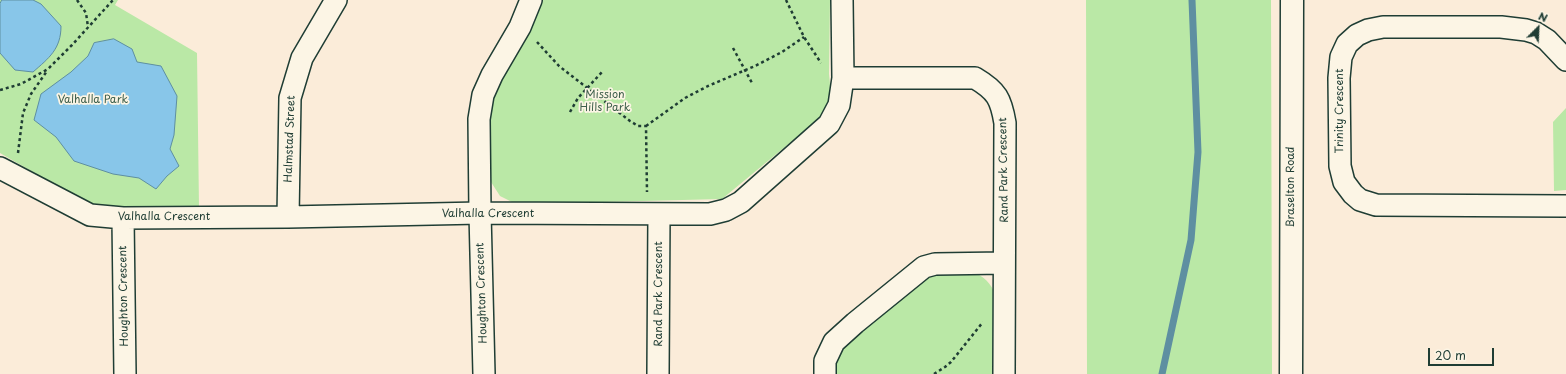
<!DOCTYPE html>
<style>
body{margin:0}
#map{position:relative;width:1566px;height:374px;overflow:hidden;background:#fbecd9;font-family:"Playpen Sans",sans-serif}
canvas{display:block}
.north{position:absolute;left:1518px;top:8px;width:40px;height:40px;-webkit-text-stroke:3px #fcf5e5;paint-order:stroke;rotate:24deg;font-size:11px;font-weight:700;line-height:16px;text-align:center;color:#1f3d34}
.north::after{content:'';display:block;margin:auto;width:14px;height:18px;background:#1f3d34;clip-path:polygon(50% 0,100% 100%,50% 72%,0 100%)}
.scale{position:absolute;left:1428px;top:348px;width:66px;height:18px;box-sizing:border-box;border:2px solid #1f3d34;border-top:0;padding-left:5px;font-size:12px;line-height:14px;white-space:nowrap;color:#1f3d34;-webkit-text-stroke:3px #fcf5e5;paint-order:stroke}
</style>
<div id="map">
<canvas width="1566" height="374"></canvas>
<div class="north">N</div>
<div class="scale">20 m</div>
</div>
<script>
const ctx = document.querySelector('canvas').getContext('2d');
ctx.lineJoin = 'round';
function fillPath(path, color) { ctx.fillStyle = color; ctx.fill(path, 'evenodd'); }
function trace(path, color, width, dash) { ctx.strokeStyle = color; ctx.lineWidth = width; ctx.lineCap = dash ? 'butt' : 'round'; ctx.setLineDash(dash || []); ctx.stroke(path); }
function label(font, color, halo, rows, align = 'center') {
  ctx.font = font + ' "Playpen Sans",sans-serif'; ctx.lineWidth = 3.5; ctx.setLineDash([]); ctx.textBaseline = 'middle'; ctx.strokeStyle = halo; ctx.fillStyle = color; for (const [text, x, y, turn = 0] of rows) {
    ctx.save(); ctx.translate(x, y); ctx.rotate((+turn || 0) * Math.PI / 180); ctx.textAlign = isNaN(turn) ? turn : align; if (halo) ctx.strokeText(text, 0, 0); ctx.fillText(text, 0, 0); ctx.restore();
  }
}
const green = new Path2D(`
 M 0,0 L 118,0 L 115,5 L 197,53 L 199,208 L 97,209 L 0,153 Z
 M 540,0 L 830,0 L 829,74 L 831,94 L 826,113 L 722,199 L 523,204 L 514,203 L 500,196 L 491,182 L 489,174 L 489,106 Z
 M 1086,0 L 1271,0 L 1272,374 L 1087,374 Z
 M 1566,108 L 1566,190 L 1554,191 L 1553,122 Z
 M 971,271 C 984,276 991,283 996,296 L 997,374 L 835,374 L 835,361 L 841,350 L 926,277 L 930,274 Z`);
const water = new Path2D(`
 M 2,0 L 33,0 L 41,4 L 61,26 C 61,49 49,58 33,72 L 15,70 L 0,53 L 0,4 Z
 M 114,39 L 132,49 L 137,62 L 161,66 L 177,96 L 174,135 L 170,149 L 179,166 L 167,176 L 156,189 L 139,178 L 113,174 L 74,161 L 56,137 L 34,120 L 41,94 L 71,72 L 88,56 L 94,43 Z`);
const stream = new Path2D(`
 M 1162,374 L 1191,240 L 1198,152 L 1192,0`);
const path = new Path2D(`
 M 77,0 L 86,13 L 88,27
 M 786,0 L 804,37 L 821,63
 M 537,42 L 559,66 L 586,87 L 630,121 L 638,126 L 646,126 L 647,192
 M 733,48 L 752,83
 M 0,90 L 21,84 L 48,69 L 72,45 L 113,0
 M 570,112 L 578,98 L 602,72
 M 646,126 L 685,98 L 708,86 L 755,66 L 782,52 L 804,37
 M 18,153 L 23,113 L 31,94 L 47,71
 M 934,374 L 945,367 L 951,362 L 983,322`);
const street = new Path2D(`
 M 1566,60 L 1547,40 L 1536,33 L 1526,30 L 1501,27 L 1383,27 L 1368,30 L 1357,35 L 1347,44 L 1341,57 L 1339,78 L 1340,166 L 1344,182 L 1353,194 L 1360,200 L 1376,205 L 1566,206
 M 843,78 L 975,78 C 997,91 1001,99 1005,123 L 1004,374
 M 0,168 L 90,215 L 123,218 L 288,217 L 480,213 L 710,214 L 726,210 L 741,202 L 829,124 L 839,105 L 843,78 L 842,0
 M 288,217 L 290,98 L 302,58 L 336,0
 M 123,218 L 125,374
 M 484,374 L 480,213 L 479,119 L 483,95 L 492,75 L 520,27 L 531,0
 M 658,374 L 659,214
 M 825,374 L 825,361 L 834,342 L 855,323 L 924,267 L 935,264 L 1004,263`);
const secondary = new Path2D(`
 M 1291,374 L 1292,0`);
const parkNames = [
 ["Mission",605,95],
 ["Hills Park",605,108],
 ["Valhalla Park",93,100]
];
const streetNames = [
 ["Trinity Crescent",1340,111,-90],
 ["Halmstad Street",290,139,-88],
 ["Rand Park Crescent",1004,170,-91],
 ["Braselton Road",1291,187,-90],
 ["Valhalla Crescent",488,214],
 ["Valhalla Crescent",164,217],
 ["Houghton Crescent",482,293,-92],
 ["Rand Park Crescent",659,294,-90],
 ["Houghton Crescent",124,296,-91]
];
fillPath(green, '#bae8a6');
fillPath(water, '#88c6e9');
trace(water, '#5e8fa1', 1);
trace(stream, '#5e8fa1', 7);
trace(street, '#1f3d34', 24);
trace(secondary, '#1f3d34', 25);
trace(path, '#1f3d34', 2.5, [3, 3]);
trace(street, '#fcf5e5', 21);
trace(secondary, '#fcf5e5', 22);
label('11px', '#3e5f4b', '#fcf5e5', parkNames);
label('11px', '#1f3d34', '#fcf5e5', streetNames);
</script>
